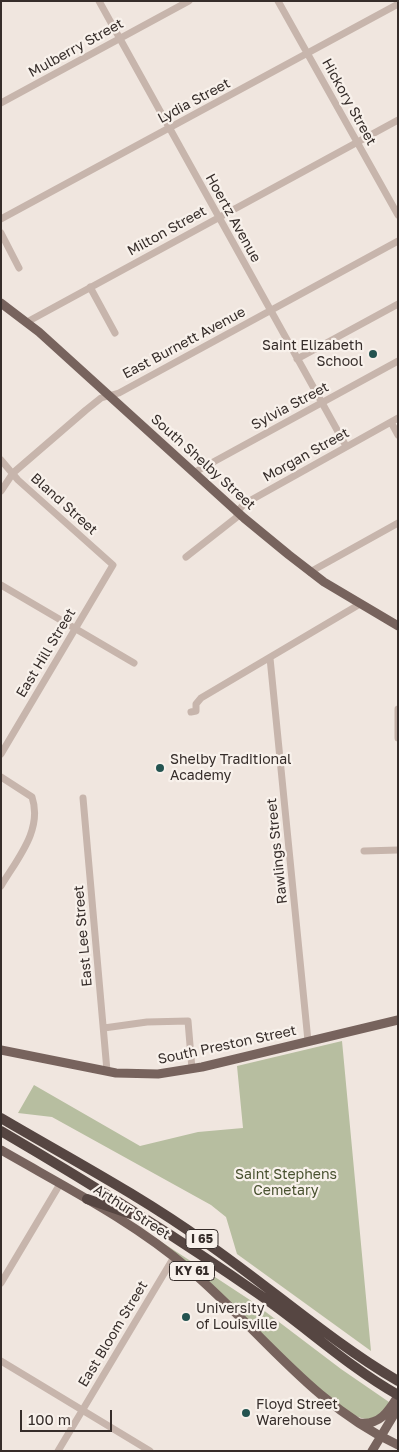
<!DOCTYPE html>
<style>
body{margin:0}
#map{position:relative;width:399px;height:1452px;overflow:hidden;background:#f0e6df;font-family:"Golos Text",sans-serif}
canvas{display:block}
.frame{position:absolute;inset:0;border:2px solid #362d2a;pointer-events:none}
.scale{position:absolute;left:20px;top:1410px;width:92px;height:22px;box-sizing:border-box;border:2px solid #362d2a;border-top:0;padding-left:6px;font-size:15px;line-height:18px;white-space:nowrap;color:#362d2a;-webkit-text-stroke:4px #f8f1eb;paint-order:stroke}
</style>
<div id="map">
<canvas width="399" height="1452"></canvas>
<div class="frame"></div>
<div class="scale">100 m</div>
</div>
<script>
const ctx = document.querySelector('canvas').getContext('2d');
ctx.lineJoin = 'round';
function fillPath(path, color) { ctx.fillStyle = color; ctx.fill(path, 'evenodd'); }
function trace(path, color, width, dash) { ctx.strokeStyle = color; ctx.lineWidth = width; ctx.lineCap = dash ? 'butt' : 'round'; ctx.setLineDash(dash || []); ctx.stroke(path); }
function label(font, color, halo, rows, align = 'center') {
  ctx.font = font + ' "Golos Text",sans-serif'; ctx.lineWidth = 4.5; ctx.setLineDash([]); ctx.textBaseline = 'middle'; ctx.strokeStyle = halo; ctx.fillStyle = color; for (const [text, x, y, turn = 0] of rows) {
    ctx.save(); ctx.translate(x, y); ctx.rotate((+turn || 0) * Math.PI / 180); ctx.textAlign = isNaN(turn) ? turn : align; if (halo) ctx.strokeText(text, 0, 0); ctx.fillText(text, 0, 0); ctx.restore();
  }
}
const green = new Path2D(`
 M 342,1041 L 371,1351 L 237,1254 L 226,1217 L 211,1205 L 52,1117 L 18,1113 L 34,1085 L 140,1146 L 198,1132 L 243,1128 L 237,1066 Z
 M 125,1218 L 250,1300 L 341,1369 L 389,1402 C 376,1427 360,1420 341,1408 Z`);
const minor = new Path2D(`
 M 99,1 L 346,446
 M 278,1 L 398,215
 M 1,103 L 189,1
 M 1,219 L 398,4
 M 1,233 L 19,268
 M 90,287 L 115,333
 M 27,322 L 398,120
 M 297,359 L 398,304
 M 391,422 L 398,435
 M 1,460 L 18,480 L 113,565 L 1,754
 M 195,472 L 398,361
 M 1,491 L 13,473 L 86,410 L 101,398 L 119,393 L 398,241
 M 186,557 L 237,517 L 237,512 L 244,504 L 398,418
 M 310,572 L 398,523
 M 1,585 L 134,663
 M 270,658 L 308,1041
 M 398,709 L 398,738
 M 191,712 L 196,711 L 196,704 L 201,698 L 360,604
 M 1,777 L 32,797 C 43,830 17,859 1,886
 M 83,798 L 107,1071
 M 364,851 L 398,850
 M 104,1028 L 147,1022 L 188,1021 L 192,1069
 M 1,1283 L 60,1184
 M 1,1361 L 150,1451
 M 58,1451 L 174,1257`);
const major = new Path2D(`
 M 1,303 L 39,332 L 244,518 L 289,555 L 324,582 L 398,626
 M 1,1050 L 116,1073 L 158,1074 L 202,1067 L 398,1020
 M 1,1150 C 65,1187 133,1221 190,1270 C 259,1329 313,1406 398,1445
 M 360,1423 C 380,1425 388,1412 398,1396
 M 372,1451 L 398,1408`);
const highway = new Path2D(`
 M 1,1118 C 69,1158 141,1196 205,1242 C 270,1287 330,1341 398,1381
 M 1,1131 C 88,1182 174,1235 257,1293 C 305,1326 347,1366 398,1395
 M 87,1199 L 131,1214`);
const markers = [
 [373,354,5,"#245451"],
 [160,768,5,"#245451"],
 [186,1317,5,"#245451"],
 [246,1413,5,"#245451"]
];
const shields = [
 [202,1239,32],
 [192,1271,45]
];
const shieldNames = [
 ["I 65",202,1239],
 ["KY 61",192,1271]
];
const streetNames = [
 ["Mulberry Street",76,48,-29],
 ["Lydia Street",194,101,-28],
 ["Hickory Street",349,102,61],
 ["Hoertz Avenue",233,218,61],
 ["Milton Street",167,231,-29],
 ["East Burnett Avenue",184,343,-28],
 ["Sylvia Street",290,406,-28],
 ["Morgan Street",306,455,-29],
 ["South Shelby Street",203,462,42],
 ["Bland Street",64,504,42],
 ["East Hill Street",46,653,-59],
 ["Rawlings Street",277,851,-96],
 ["East Lee Street",83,936,-95],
 ["South Preston Street",227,1045,-12],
 ["Arthur Street",132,1212,33],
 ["East Bloom Street",113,1334,-59]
];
const poiNames = [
 ["Saint Elizabeth",363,346,"right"],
 ["School",363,362,"right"],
 ["Shelby Traditional",170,760],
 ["Academy",170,776],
 ["University",196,1309],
 ["of Louisville",196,1325],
 ["Floyd Street",256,1405],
 ["Warehouse",256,1421]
];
const parkNames = [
 ["Saint Stephens",286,1175],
 ["Cemetary",286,1191]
];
fillPath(green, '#b7bea0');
trace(minor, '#c7b5ac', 7);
trace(major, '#77635d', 9);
trace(highway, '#564642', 10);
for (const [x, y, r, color] of markers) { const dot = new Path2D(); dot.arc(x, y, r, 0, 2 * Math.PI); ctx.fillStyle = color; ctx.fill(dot); trace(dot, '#f8f1eb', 2); }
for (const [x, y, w] of shields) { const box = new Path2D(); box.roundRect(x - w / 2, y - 9.5, w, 19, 4); ctx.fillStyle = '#f8f1eb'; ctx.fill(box); trace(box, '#362d2a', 1); }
label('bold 12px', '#362d2a', null, shieldNames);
label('14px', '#362d2a', '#f8f1eb', streetNames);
label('14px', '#362d2a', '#f8f1eb', poiNames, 'left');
label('14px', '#495230', '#f8f1eb', parkNames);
</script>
